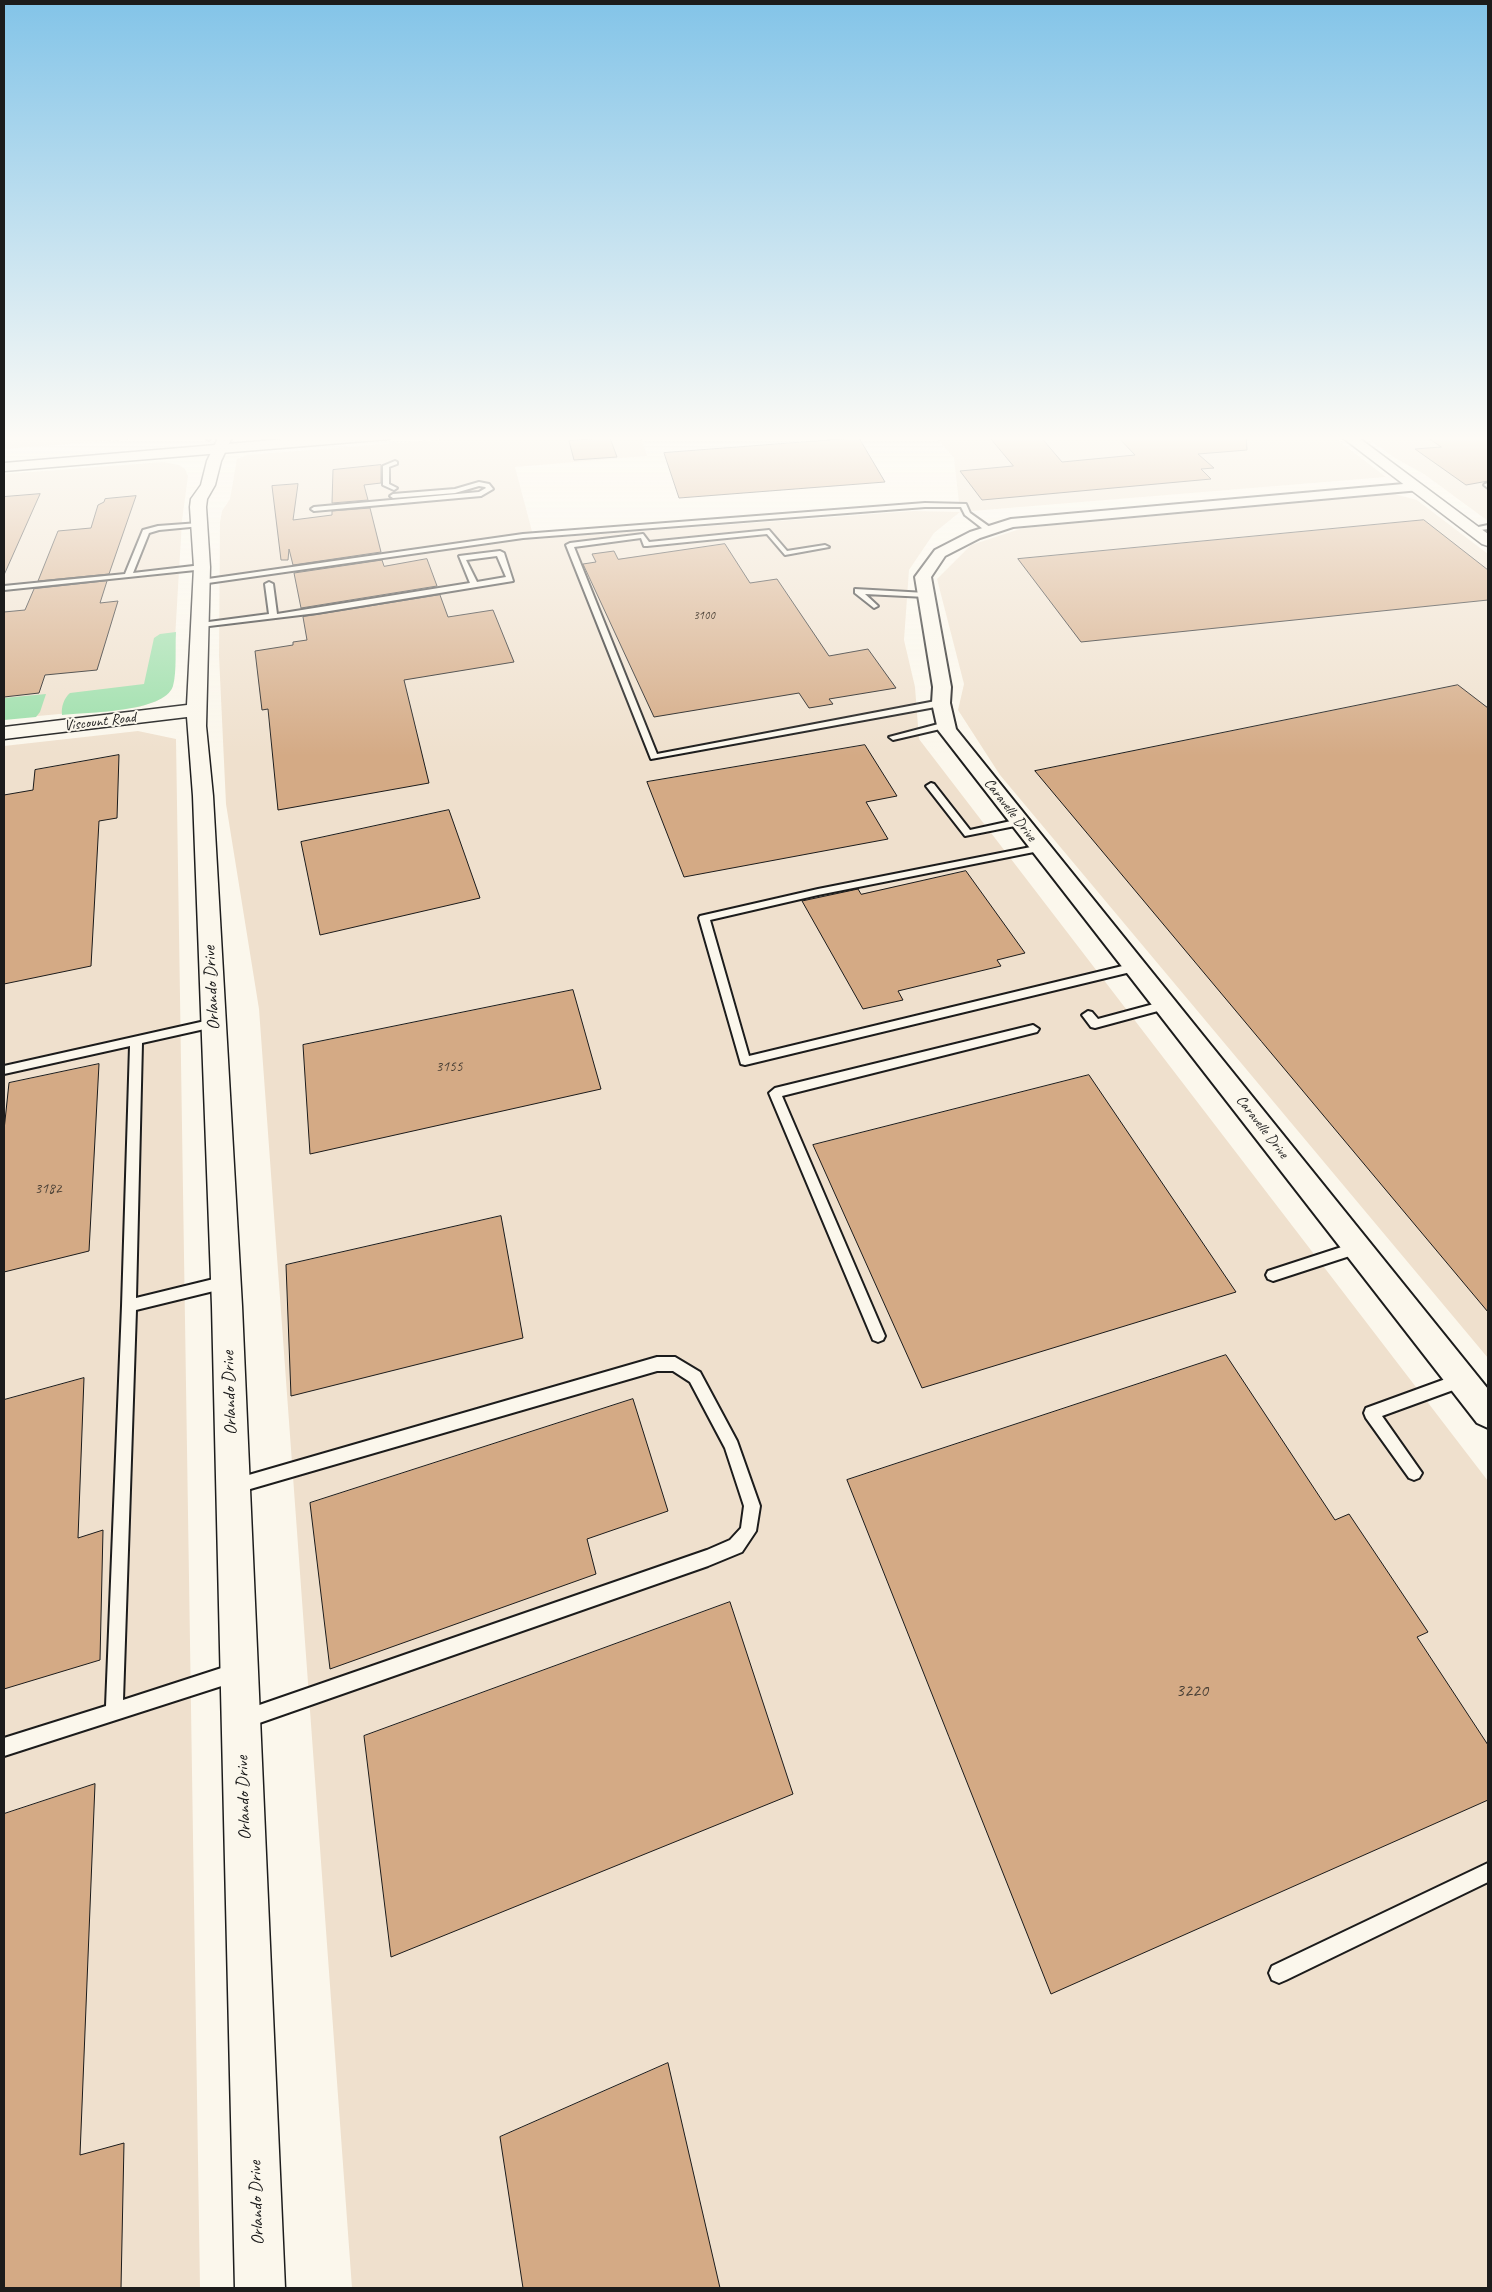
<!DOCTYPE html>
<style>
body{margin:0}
#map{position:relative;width:1492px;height:2292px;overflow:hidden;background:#fbf7ec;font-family:Caveat,sans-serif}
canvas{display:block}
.frame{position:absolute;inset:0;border:5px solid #1c1c1c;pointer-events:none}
</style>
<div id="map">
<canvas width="1492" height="2292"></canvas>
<div class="frame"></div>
</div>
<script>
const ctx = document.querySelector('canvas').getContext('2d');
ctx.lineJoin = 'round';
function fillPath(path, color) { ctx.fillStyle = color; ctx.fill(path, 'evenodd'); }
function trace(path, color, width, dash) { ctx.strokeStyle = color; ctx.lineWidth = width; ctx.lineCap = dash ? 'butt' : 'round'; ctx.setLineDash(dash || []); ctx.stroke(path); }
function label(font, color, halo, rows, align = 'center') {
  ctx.font = font + ' Caveat,sans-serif'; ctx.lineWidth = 4; ctx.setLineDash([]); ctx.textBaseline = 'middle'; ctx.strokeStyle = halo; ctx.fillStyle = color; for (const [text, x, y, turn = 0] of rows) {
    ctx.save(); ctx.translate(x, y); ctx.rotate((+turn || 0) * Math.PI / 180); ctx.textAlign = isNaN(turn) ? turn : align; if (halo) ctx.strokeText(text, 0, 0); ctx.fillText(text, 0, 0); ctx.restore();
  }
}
const built = new Path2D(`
 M 4,435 L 185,435 L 4,449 Z
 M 497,435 L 640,435 L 647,456 L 515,467 L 534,539 L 914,511 L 960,512 L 954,458 L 934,435 L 1331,435 L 1386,477 L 960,512 L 934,533 L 909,570 L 904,640 L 915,687 L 919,739 L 1488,1481 L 1488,2288 L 352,2288 L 259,1009 L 226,804 L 219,656 L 220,522 L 222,511 L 230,499 L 237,459 L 247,455 Z
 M 1363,435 L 1488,435 L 1488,521 L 1424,474 L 1395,458 Z
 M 163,462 L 179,465 L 185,469 L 188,476 L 182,521 L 172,689 L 157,701 L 139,707 L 4,719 L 4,474 Z
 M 1394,494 L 1417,500 L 1488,554 L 1488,1358 L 1000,775 L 958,710 L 964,684 L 937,579 L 971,545 L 1023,528 Z
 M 138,731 L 176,739 L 200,2288 L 4,2288 L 4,746 Z`);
const green = new Path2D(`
 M 176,632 C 175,647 177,672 173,686 C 164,713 86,712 62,715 C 61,707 64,698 70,693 L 144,684 L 154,638 L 160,634 Z
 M 46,694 L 40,712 L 36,717 L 4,720 L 4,698 Z`);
const building = new Path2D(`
 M 988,435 L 1039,435 L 1062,462 L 1135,455 L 1116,435 L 1246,435 L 1247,450 L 1198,454 L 1214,468 L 1201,469 L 1211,479 L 982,500 L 960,471 L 1013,466 Z
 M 1424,435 L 1488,435 L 1488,481 L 1466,485 L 1415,449 L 1441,447 Z
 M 610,438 L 617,457 L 574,460 L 569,441 Z
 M 859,438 L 885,482 L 679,498 L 664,453 Z
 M 381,465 L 381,483 L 364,485 L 368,500 L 332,503 L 333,470 Z
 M 298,484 L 293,520 L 332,515 L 332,511 L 370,508 L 381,552 L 293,565 L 289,549 L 288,560 L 281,560 L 272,486 Z
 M 40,494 L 4,575 L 4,497 Z
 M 136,496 L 109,574 L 38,581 L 58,531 L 91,528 L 98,505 L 104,502 L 105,499 Z
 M 1424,520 L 1488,570 L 1488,600 L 1081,642 L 1018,559 Z
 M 725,544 L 750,583 L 777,579 L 829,656 L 868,649 L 896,688 L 829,699 L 833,704 L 809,708 L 799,693 L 654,717 L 583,564 L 596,562 L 592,554 L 614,551 L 618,559 Z
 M 427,559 L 437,586 L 301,608 L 294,573 L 382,560 L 384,566 Z
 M 107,581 L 100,603 L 118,601 L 97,670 L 45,675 L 39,693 L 4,697 L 4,612 L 25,610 L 34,589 Z
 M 440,595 L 448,617 L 493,610 L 514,662 L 404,680 L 429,783 L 278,810 L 268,709 L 262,710 L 255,651 L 293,645 L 293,642 L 307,640 L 303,617 Z
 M 1458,685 L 1488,708 L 1488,1312 L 1035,771 Z
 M 865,745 L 897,796 L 866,802 L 888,839 L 684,877 L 647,782 Z
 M 119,755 L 117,818 L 99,821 L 91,966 L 4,984 L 4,795 L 33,790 L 35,770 Z
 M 449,810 L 480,898 L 320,935 L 301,842 Z
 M 966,871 L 1025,953 L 997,960 L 1001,966 L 898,991 L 903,1000 L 863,1009 L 802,901 L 858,889 L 861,894 Z
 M 573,990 L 601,1089 L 310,1154 L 303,1045 Z
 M 99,1064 L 89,1251 L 4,1272 L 4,1130 L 9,1083 Z
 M 1089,1075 L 1236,1292 L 922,1388 L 813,1145 Z
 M 501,1216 L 523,1338 L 291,1396 L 286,1265 Z
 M 1226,1355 L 1335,1520 L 1349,1514 L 1428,1632 L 1417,1637 L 1488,1745 L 1488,1800 L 1051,1994 L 847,1480 Z
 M 84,1378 L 78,1538 L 103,1530 L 100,1660 L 4,1689 L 4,1400 Z
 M 633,1399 L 668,1511 L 587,1539 L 596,1574 L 330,1669 L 310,1503 Z
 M 730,1602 L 793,1794 L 391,1957 L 364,1736 Z
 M 95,1784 L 80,2155 L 124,2143 L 121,2288 L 4,2288 L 4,1814 Z
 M 668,2063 L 720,2288 L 523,2288 L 500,2137 Z`);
const service = new Path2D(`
 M 207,435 L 213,435 L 209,440 L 206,438 Z
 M 395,461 L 397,462 L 397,464 L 389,467 L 389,484 L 397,488 L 394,490 L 383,485 L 383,466 Z
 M 479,482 L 489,484 L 493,489 L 481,496 L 314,511 L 311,509 L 314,507 L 479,492 L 486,488 L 485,487 L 479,486 L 455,493 L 393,498 L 390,496 L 393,494 L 455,489 Z
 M 1488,483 L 1488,488 L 1484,485 L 1485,484 Z
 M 925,503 L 966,504 L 970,513 L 994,530 L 987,532 L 965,515 L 961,507 L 925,507 L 523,538 L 201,584 L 197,582 L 201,580 L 523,534 Z
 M 199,523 L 201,524 L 201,526 L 159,530 L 149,533 L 133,573 L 202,565 L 206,567 L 205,569 L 4,590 L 4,586 L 125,574 L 143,530 L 158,526 Z
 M 1488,525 L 1488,529 L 1473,531 L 1469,529 Z
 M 769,530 L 787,551 L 825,545 L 829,547 L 785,555 L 767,534 L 647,546 L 644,546 L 641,538 L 574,547 L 657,754 L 941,700 L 945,703 L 941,706 L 651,759 L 566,545 L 570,543 L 643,534 L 649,542 Z
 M 500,551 L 504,553 L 513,581 L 317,613 L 201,627 L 197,625 L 201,623 L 269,614 L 265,584 L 269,582 L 273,584 L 277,614 L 470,583 L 459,556 ZM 497,556 L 506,577 L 477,582 L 466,560 Z
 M 855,589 L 926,593 L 930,595 L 926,597 L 865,594 L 878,606 L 874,608 L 855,593 Z
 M 946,722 L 949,723 L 949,727 L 893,740 L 889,737 Z
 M 931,783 L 934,784 L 970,830 L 1020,819 L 1025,822 L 1020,825 L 965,836 L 926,786 Z
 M 1041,845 L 1044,846 L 1044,850 L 818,895 L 710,920 L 749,1056 L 1135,963 L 1140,967 L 1139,970 L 745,1065 L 741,1064 L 699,918 L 700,916 L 818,889 Z
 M 1165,1001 L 1169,1002 L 1171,1005 L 1169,1008 L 1095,1028 L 1091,1027 L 1082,1015 L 1088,1011 L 1092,1012 L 1098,1019 Z
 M 214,1019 L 218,1020 L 220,1023 L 218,1026 L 142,1043 L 136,1298 L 226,1276 L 231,1278 L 233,1282 L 231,1286 L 226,1288 L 136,1310 L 123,1700 L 237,1663 L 243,1666 L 246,1672 L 243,1678 L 237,1681 L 4,1756 L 4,1738 L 106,1706 L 122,1306 L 130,1046 L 4,1074 L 4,1066 Z
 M 1033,1025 L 1039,1029 L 1037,1032 L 782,1096 L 885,1336 L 883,1340 L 878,1342 L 873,1340 L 769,1093 L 775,1088 Z
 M 1357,1242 L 1362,1244 L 1364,1248 L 1362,1252 L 1273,1281 L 1268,1279 L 1266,1275 L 1268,1271 Z
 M 657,1357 L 675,1357 L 700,1372 L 737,1441 L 760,1506 L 756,1531 L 742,1552 L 708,1566 L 245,1728 L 239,1725 L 236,1719 L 239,1713 L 245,1710 L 707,1550 L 730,1540 L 741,1528 L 744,1506 L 725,1448 L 690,1382 L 673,1371 L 657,1371 L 233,1494 L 228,1491 L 225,1486 L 228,1481 Z
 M 1462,1373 L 1467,1375 L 1469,1380 L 1467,1385 L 1382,1416 L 1422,1473 L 1419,1478 L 1414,1480 L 1409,1478 L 1366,1418 L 1364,1413 L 1366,1408 Z
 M 1488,1863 L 1488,1882 L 1286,1980 L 1279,1983 L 1272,1980 L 1269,1973 L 1272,1966 Z`);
const minor = new Path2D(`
 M 1415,483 L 1422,487 L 1420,490 L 1013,527 L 980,538 L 945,556 L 931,577 L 951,687 L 950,703 L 956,729 L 1488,1389 L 1488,1428 L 1477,1423 L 938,730 L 932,703 L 933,687 L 915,577 L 935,550 L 970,532 L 1011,519 Z`);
const tertiary = new Path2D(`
 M 233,435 L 221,461 L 215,485 L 207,499 L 206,507 L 210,567 L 206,726 L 213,796 L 242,1306 L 285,2288 L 235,2288 L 212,1306 L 193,796 L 187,717 L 4,739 L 4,727 L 187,705 L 194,567 L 190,507 L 191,499 L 201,485 L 207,461 L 219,436 Z
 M 1339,435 L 1355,435 L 1488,534 L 1488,546 L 1482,544 Z`);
const secondary = new Path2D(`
 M 333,435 L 396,435 L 389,439 L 4,471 L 4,463 Z`);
const farNumbernames = [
 ["3100",704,616]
];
const farStreetnames = [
 ["Viscount Road",100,722,-7],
 ["Caravelle Drive",1010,810,52],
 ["Caravelle Drive",1262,1127,52]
];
const numberNames = [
 ["3155",449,1067],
 ["3182",48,1189]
];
const streetNames = [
 ["Orlando Drive",212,988,-93],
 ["Orlando Drive",230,1393,-92],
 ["Orlando Drive",244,1798,-92],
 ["Orlando Drive",257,2203,-92]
];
const nearNumbernames = [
 ["3220",1192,1691]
];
fillPath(built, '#efe0cd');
fillPath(green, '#9bdea9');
fillPath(building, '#d4aa85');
trace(building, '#1c1c1c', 1);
trace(service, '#1c1c1c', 4);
trace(minor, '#1c1c1c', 4);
trace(tertiary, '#1c1c1c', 3);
trace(secondary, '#1c1c1c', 3);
fillPath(service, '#fbf7ec');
fillPath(minor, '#fbf7ec');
fillPath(tertiary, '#fbf7ec');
fillPath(secondary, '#fbf7ec');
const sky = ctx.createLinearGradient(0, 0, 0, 756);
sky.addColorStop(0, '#83c4e8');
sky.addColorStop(0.58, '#fdfbf6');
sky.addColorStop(1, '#fdfbf600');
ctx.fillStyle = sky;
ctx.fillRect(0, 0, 1492, 756);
label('12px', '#4a4036', null, farNumbernames);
label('15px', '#1c1c1c', '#fbf7ec', farStreetnames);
label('15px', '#4a4036', null, numberNames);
label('18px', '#1c1c1c', '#fbf7ec', streetNames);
label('18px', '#4a4036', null, nearNumbernames);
</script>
